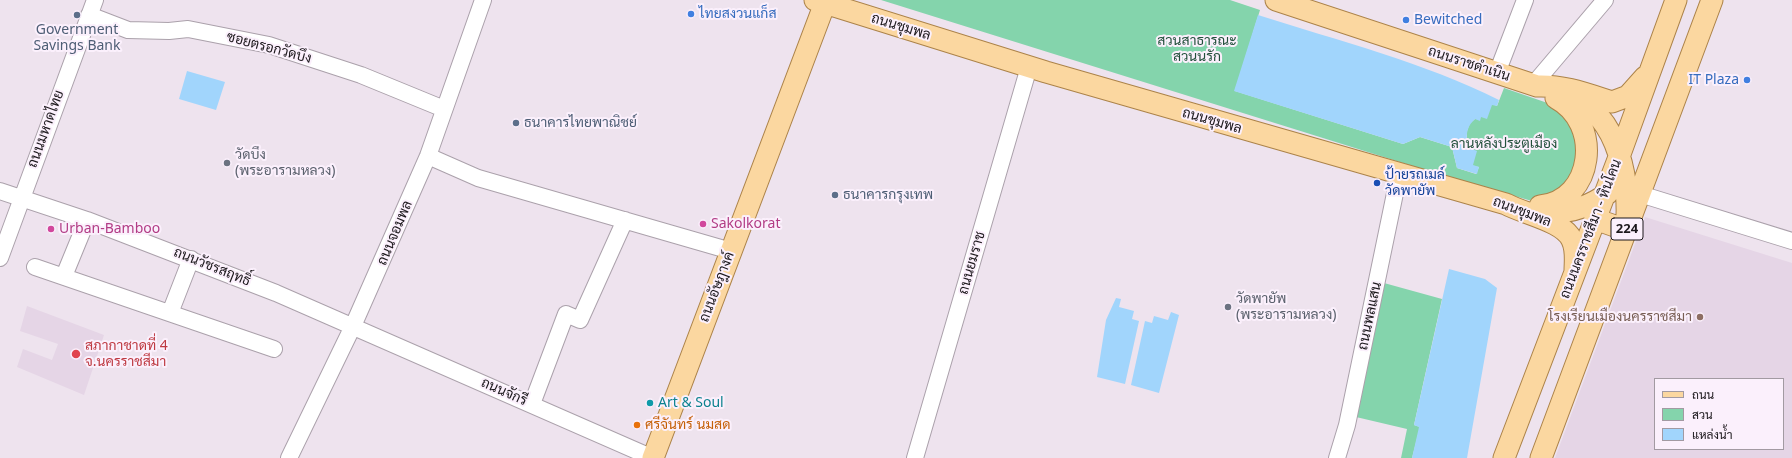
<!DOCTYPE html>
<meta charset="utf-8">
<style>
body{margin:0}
#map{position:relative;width:1792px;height:458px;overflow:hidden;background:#eee3ee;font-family:"Noto Sans",Sarabun,sans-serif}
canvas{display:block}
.legend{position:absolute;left:1654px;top:378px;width:130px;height:72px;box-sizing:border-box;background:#fbf0fc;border:1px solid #a29aa2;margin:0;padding:5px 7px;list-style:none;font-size:12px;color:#1c181c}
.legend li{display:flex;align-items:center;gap:8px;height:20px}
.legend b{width:20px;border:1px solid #a29aa2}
</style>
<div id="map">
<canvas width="1792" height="458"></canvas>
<ul class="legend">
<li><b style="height:5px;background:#fbd7a0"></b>ถนน</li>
<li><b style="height:11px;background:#84d4ac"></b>สวน</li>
<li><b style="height:11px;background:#a1d5fc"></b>แหล่งน้ำ</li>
</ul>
</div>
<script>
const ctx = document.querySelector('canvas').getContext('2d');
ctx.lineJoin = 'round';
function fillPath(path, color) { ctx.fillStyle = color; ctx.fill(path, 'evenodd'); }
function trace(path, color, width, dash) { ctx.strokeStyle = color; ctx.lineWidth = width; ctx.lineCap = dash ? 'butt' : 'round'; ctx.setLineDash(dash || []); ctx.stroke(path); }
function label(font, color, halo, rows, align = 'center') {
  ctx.font = font + ' "Noto Sans",Sarabun,sans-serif'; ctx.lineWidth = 4; ctx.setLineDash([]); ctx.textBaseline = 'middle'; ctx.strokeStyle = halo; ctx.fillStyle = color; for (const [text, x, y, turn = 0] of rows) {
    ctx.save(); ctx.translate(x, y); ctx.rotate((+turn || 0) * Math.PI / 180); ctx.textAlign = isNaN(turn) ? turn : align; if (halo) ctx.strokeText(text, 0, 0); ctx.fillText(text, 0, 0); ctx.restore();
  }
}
const built = new Path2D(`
 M 1645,217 L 1792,263 L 1792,458 L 1555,458 ZM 1655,379 L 1783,379 L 1783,449 L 1655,449 Z
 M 27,306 L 104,335 L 84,395 L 17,367 L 23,349 L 52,360 L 58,344 L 20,331 Z`);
const green = new Path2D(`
 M 881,0 L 1230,0 L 1260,10 L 1235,91 L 1403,144 L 1420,137 L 1452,147 L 1457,168 L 1476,174 L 1479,167 L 1473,166 L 1472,149 L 1467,141 L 1467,131 L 1470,123 L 1475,119 L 1481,117 L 1492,104 L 1497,106 L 1504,88 L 1562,108 L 1583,140 L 1570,185 L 1532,201 L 1451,178 Z
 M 1384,283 L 1442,299 L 1414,425 L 1420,427 L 1412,458 L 1401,458 L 1407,429 L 1356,417 Z`);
const water = new Path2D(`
 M 1258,15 C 1339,41 1423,62 1499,100 L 1497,106 L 1492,105 L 1487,119 L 1481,117 L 1480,121 L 1475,119 C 1468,125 1465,134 1468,143 L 1473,145 L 1472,149 L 1477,151 L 1473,165 L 1479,167 L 1477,174 L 1457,168 L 1452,147 L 1420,137 L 1403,144 L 1234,91 Z
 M 187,71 L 225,82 L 216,110 L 179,99 Z
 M 1449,269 L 1485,279 L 1497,288 L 1467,458 L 1412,458 L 1419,427 L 1414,425 Z
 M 1116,298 L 1121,299 L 1119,307 L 1134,311 L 1132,319 L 1139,321 L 1125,384 L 1097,377 L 1106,320 Z
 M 1171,312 L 1179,315 L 1159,393 L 1131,385 L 1145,321 L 1152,323 L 1154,316 L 1168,320 Z`);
const minor = new Path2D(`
 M 89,15 L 128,30 L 169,31 L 188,29 L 269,45 L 361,75 L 444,109
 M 1497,73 L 1525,0
 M 1533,85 L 1605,0
 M 428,156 L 478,178 L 731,251
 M 0,191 L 87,220 L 276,293 L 653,458
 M 1640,194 L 1792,241
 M 0,258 L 95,0
 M 35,267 L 274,349
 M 64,276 L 87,220
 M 170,313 L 191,259
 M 532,404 L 566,314 L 580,320 L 625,220
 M 289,458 L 353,326 L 428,156 L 483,0
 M 915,458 L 1029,67
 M 1337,458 L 1347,425 L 1399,174`);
const major = new Path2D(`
 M 815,0 L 1046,72 L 1506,204 C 1524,214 1564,221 1572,240 C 1577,250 1575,261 1575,271
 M 1276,0 L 1537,86 C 1564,85 1587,94 1612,102 L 1628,96 L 1645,77
 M 1571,98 C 1620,114 1631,187 1626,230 L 1595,219
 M 1540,206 C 1594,201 1603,123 1556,98
 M 1536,211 C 1562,215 1587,209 1608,193
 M 653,458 L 825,3
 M 1504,458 L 1619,157 L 1676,0
 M 1541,458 L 1712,0`);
const markers = [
 [691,14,4,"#3f7fe0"],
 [77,15,4,"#5c6f8a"],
 [1406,20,4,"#3f7fe0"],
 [1747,80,4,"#3f7fe0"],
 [516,123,4,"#5c6f8a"],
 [227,163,4,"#6b7280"],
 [1377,183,4,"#1a4fb4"],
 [835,195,4,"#5c6f8a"],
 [703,224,4,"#d1479c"],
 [51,229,4,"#d1479c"],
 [1228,307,4,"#6b7280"],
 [1700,317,4,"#8d6e63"],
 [76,354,5,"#e0444e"],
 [650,403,4,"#0f9aa8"],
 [637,425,4,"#e8710a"]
];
const shields = [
 [1627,229,32]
];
const shieldNames = [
 ["224",1627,229]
];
const shopNames = [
 ["ไทยสงวนแก็ส",699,14],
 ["Bewitched",1414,20],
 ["IT Plaza",1739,80,"right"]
];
const streetNames = [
 ["ถนนชุมพล",901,27,17],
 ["ซอยตรอกวัดบึง",269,48,15],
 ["ถนนราชดำเนิน",1469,64,18],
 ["ถนนชุมพล",1212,121,16],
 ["ถนนมหาดไทย",46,129,-70],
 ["ถนนชุมพล",1522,212,21],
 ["ถนนนครราชสีมา - หินโคน",1591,229,-69],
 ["ถนนจอมพล",395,233,-67],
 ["ถนนยมราช",972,263,-74],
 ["ถนนวัชรสฤทธิ์",212,267,22],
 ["ถนนอัษฎางค์",717,287,-69],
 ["ถนนพลแสน",1370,316,-78],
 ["ถนนจักรี",504,392,24]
];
const serviceNames = [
 ["Government",77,30,"center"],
 ["Savings Bank",77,46,"center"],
 ["ธนาคารไทยพาณิชย์",524,123],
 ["ธนาคารกรุงเทพ",843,195]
];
const parkNames = [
 ["สวนสาธารณะ",1197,41],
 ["สวนนรัก",1197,57],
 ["ลานหลังประตูเมือง",1504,144]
];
const worshipNames = [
 ["วัดบึง",235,155],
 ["(พระอารามหลวง)",235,171],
 ["วัดพายัพ",1236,299],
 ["(พระอารามหลวง)",1236,315]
];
const transitNames = [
 ["ป้ายรถเมล์",1385,175],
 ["วัดพายัพ",1385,191]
];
const hotelNames = [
 ["Sakolkorat",711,224],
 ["Urban-Bamboo",59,229]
];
const educationNames = [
 ["โรงเรียนเมืองนครราชสีมา",1692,317]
];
const healthNames = [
 ["สภากาชาดที่ 4",85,346],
 ["จ.นครราชสีมา",85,362]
];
const cultureNames = [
 ["Art & Soul",658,403]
];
const foodNames = [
 ["ศรีจันทร์ นมสด",645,425]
];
fillPath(built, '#e5d5e6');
fillPath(green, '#84d4ac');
fillPath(water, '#a1d5fc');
trace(minor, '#aba1ab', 18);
trace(major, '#ac8349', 23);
trace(minor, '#fff', 16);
trace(major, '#fbd7a0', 21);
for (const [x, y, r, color] of markers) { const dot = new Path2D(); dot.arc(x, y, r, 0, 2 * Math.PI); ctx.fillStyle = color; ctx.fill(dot); trace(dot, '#fbf0fc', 1.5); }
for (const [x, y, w] of shields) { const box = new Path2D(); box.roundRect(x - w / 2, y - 11, w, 22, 3); ctx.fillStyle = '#fbf0fc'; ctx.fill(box); trace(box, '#1c181c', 1); }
label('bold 13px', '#1c181c', null, shieldNames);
label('14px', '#366cbe', '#fbf0fc', shopNames, 'left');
label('14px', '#1c181c', '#fbf0fc', streetNames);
label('14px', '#4e5e75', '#fbf0fc', serviceNames, 'left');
label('14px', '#214f3a', '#fbf0fc', parkNames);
label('14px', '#5b616d', '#fbf0fc', worshipNames, 'left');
label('14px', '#164399', '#fbf0fc', transitNames, 'left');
label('14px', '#b23c85', '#fbf0fc', hotelNames, 'left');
label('14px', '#785e54', '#fbf0fc', educationNames, 'right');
label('14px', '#be3a42', '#fbf0fc', healthNames, 'left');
label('14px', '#0d838f', '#fbf0fc', cultureNames, 'left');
label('14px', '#c56008', '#fbf0fc', foodNames, 'left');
</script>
